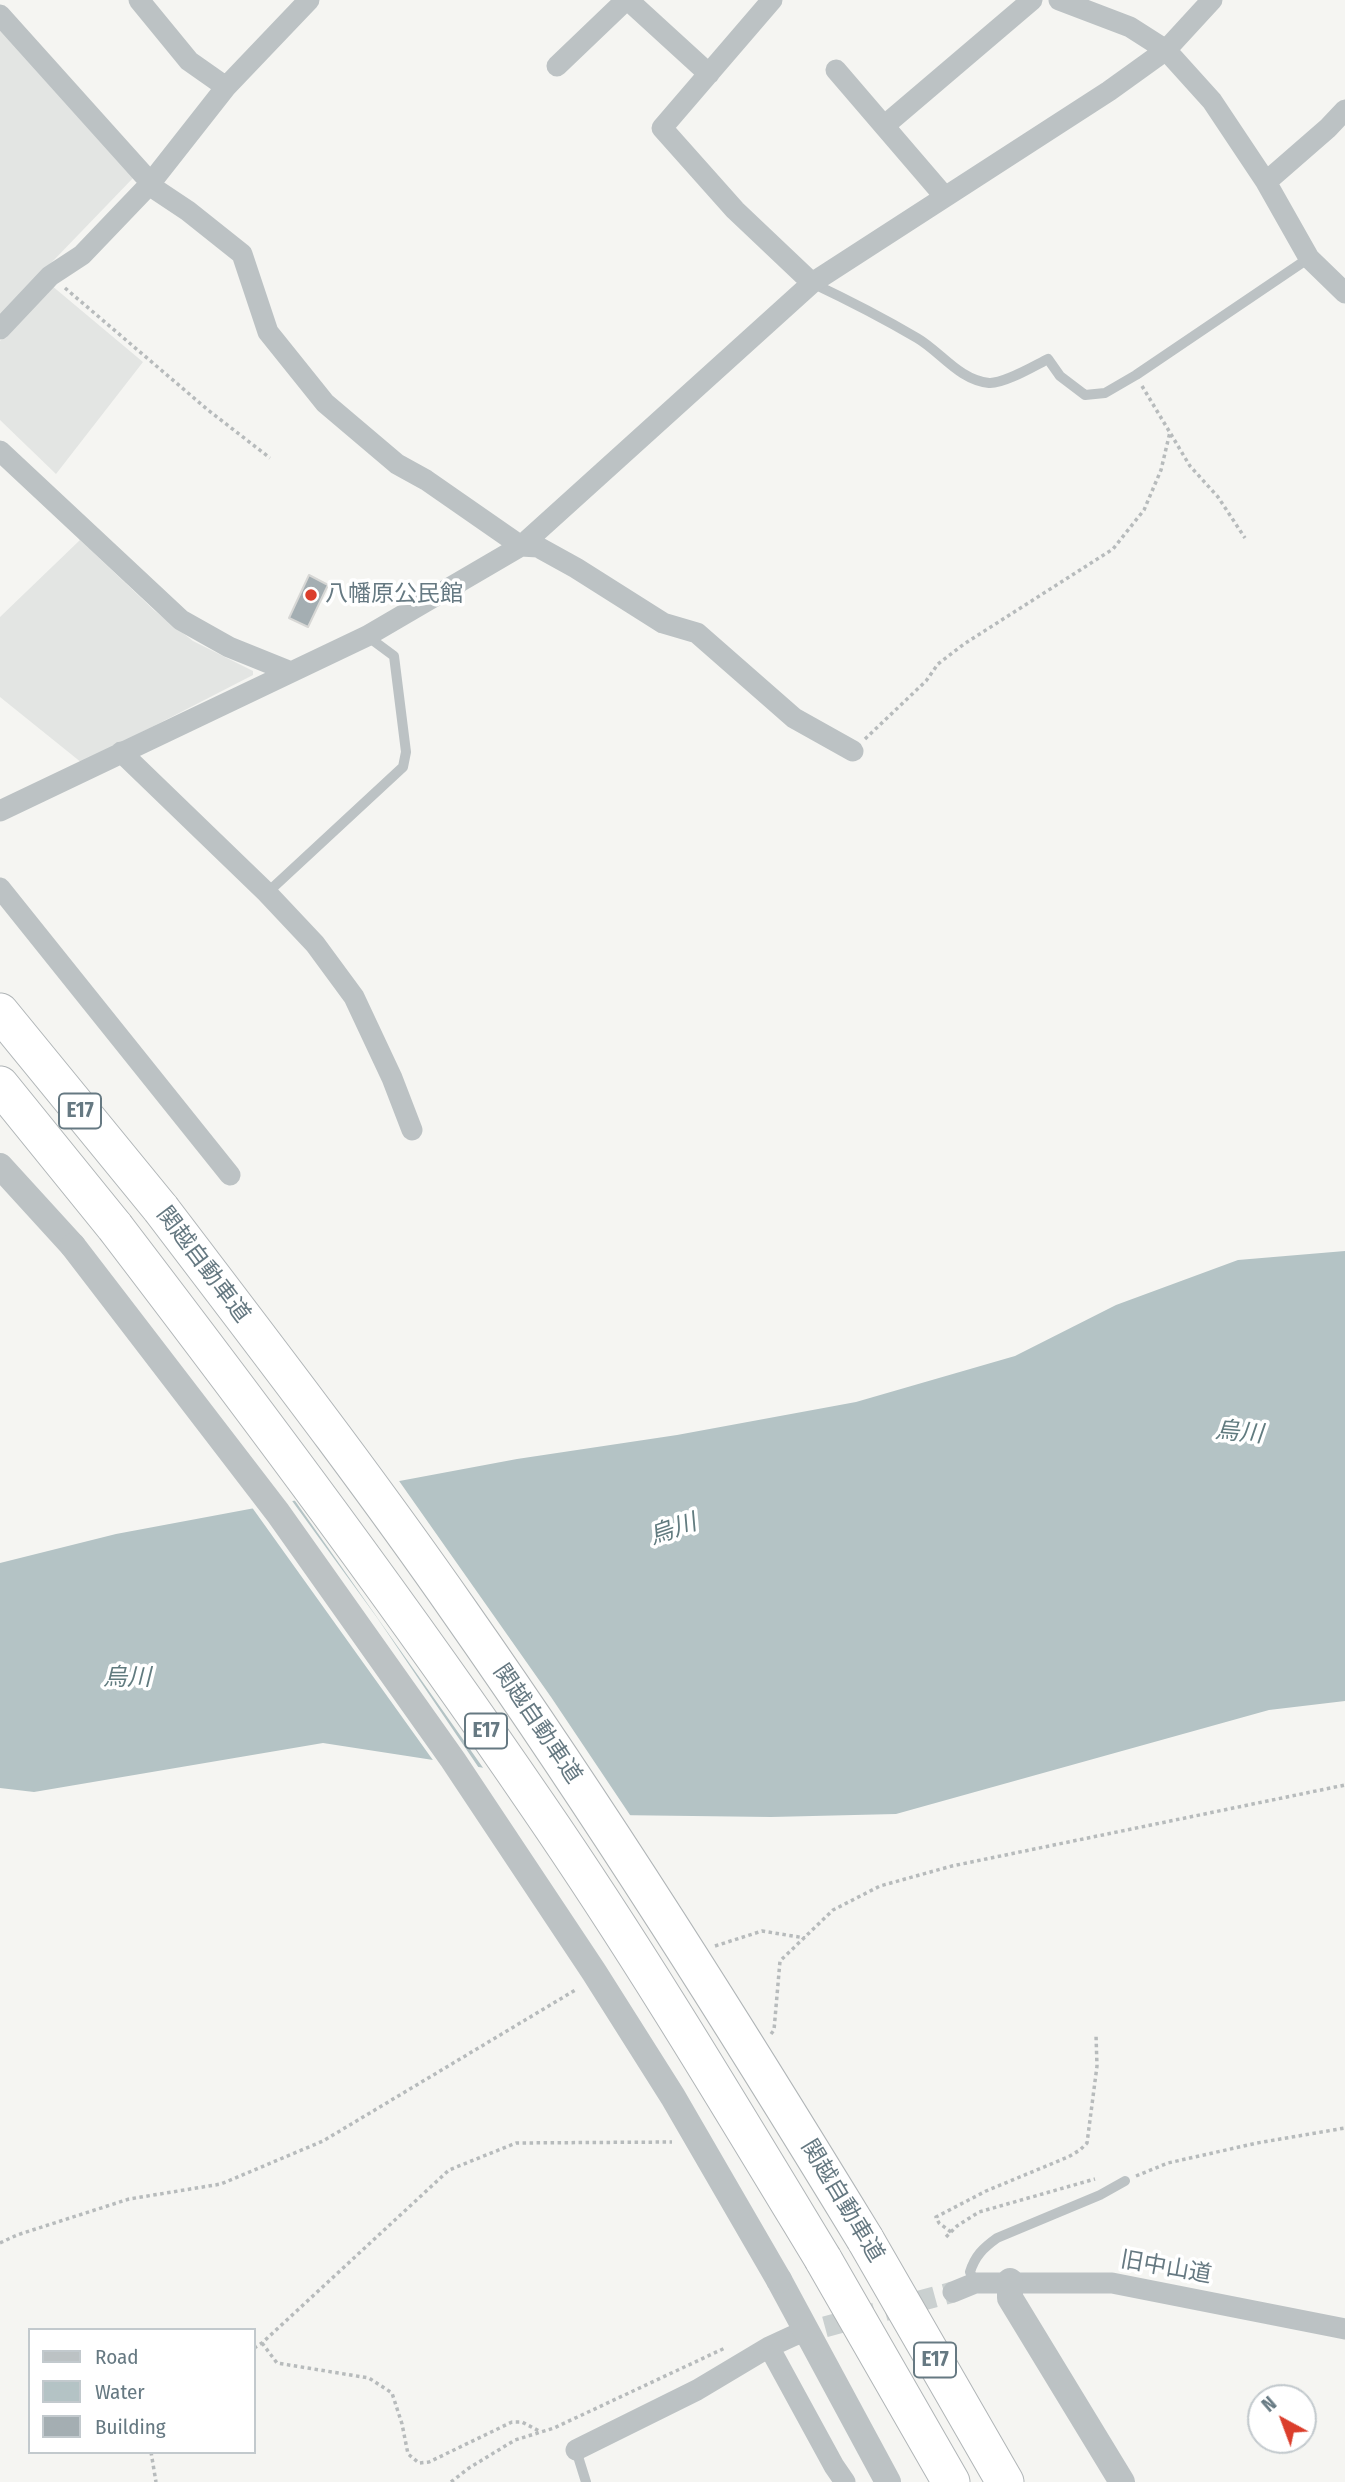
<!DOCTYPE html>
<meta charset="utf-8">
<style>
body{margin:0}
#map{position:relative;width:1345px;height:2482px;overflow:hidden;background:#f5f5f2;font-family:"Fira Sans Condensed",sans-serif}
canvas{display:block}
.legend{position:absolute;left:28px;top:2328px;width:228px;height:126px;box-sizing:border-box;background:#fff;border:2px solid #c2c9cd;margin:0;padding:9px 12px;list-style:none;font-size:21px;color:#667982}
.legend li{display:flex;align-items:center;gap:14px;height:35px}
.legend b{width:35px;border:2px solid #c2c9cd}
.north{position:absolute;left:1247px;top:2384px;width:70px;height:70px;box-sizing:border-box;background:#fff;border:2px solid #c2c9cd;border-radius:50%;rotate:319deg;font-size:19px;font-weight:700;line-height:28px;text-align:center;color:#667982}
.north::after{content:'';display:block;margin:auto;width:24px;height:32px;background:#db3e2c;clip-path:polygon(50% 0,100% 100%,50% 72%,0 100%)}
</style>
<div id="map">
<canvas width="1345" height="2482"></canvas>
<ul class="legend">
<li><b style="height:9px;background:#bcc2c4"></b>Road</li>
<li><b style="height:19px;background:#b4c3c5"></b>Water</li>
<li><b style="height:19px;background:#a4aeb2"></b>Building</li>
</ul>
<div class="north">N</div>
</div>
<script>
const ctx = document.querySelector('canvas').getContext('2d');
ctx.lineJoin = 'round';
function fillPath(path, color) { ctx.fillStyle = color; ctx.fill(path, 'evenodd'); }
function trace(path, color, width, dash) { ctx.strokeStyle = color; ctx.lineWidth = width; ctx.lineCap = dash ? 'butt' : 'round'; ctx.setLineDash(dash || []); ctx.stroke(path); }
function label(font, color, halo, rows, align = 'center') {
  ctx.font = font + ' "Fira Sans Condensed","Noto Sans JP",sans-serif'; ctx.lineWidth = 7; ctx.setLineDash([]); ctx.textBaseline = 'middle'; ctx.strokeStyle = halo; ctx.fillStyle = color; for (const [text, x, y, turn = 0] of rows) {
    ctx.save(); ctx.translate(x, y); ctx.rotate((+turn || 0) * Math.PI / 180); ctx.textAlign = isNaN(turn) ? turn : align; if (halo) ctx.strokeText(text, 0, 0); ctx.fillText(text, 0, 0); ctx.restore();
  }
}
const built = new Path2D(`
 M 0,28 L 134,177 L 0,316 Z
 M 51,285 L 143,362 L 56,474 L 0,420 L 0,341 Z
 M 80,540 L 155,611 L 193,641 L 253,671 L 253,675 L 82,763 L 0,697 L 0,617 Z`);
const water = new Path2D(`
 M 1345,1251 L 1345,1701 L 1269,1710 L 896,1814 L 771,1817 L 614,1815 L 485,1768 L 323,1743 L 34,1792 L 0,1788 L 0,1563 L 116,1534 L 517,1459 L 677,1435 L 856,1402 L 1015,1356 L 1116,1305 L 1238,1260 Z`);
const pier = new Path2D(`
 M 397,1478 L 551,1697 L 632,1818 L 613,1818 L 486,1772 L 293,1498 Z
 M 290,1498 L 378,1619 L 481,1771 L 435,1763 L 251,1506 Z`);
const building = new Path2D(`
 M 309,575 L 328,585 L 308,627 L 289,618 Z`);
const minorTunnel = new Path2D(`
 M 795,2335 L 953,2292`);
const path = new Path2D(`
 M 65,288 L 208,410 L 270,458
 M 1142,386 L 1190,466 L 1218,497 L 1245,538
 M 865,739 L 926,681 L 938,664 L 964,644 L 1113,549 L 1144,510 L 1161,470 L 1170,432
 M 715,1946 L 762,1931 L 805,1938
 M 771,2034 L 774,2030 L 780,1961 L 833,1910 L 880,1886 L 952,1866 L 1345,1785
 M 1136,2176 L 1168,2163 L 1257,2143 L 1345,2128
 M 951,2232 L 939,2223 L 936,2217 L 986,2191 L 1068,2157 L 1080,2150 L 1087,2143 L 1097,2066 L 1096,2035
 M 946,2237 L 957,2226 L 979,2212 L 1095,2179
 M 0,2243 L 17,2235 L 129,2199 L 221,2184 L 323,2141 L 577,1989
 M 262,2343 L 277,2363 L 369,2378 L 392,2393 L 402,2424 L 408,2454 L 419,2463 L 429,2462 L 512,2422 L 522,2422 L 541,2432
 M 254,2348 L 262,2343 L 449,2170 L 516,2143 L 672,2142
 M 151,2452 L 156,2482
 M 451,2482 L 469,2468 L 515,2440 L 554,2428 L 725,2348`);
const service = new Path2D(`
 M 812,283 C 848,300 883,318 917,338 C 941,352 959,380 989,383 C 1004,384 1034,366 1048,359 L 1060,376 L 1085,395 L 1105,393 L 1136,375 L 1309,258
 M 267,893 L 403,767 L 406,752 L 394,656 L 367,636
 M 975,2283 L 970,2272 C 975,2256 983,2248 997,2238 L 1100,2195 L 1125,2181
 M 576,2450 L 586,2482`);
const minor = new Path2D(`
 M 139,0 L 189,61 L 226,87
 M 628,0 L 709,74
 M 772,0 L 662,128 L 735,210 L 812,283
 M 1059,0 L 1130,27 L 1166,50 L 1212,101 L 1266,182 L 1309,258 L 1345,293
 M 0,15 L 150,182 L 149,185 L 188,211 L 242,254 L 268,332 L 325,403 L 397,464 L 426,480 L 521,546 L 538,547 L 576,568 L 663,623 L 697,633 L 794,718 L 853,751
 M 557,66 L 626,0
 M 836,70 L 945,197
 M 884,126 L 1032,0
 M 1266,182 L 1328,128 L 1345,110
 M 0,329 L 50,276 L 82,255 L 149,185 L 226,87 L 309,0
 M 0,451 L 181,620 L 229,647 L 291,672
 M 121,752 L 267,893 L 315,944 L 354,997 L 392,1078 L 412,1130
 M 0,811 L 367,636 L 521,546 L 812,283 L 1109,91 L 1166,50 L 1212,0
 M 0,888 L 230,1175
 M 953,2292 L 975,2283 L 1112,2283 L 1345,2329
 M 769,2347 L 834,2466 L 845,2482
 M 576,2450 L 697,2390 L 769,2347 L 795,2335`);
const tertiary = new Path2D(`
 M 0,1166 L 73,1246
 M 779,2280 L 888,2482
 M 1010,2281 L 1010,2298 L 1122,2482`);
const motorway = new Path2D(`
 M 0,1012 L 161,1209
 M 0,1085 L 115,1227
 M 865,2239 L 1005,2482
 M 823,2259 L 951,2482`);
const tertiaryBridge = new Path2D(`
 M 73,1246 L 278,1513 L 453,1760 L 594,1972 L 673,2097 L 779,2280`);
const motorwayBridge = new Path2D(`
 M 161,1209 C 262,1342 364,1474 460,1612 C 603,1816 735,2026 865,2239
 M 115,1227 C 260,1417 403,1608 538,1806 C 639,1953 731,2107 823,2259`);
const markers = [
 [311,595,7,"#db3e2c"]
];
const shields = [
 [80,1111,42],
 [486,1731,42],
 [935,2360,42]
];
const shieldNames = [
 ["E17",80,1111],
 ["E17",486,1731],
 ["E17",935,2360]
];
const poiNames = [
 ["八幡原公民館",325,595]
];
const streetNames = [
 ["関越自動車道",203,1265,53],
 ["関越自動車道",537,1724,56],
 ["関越自動車道",842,2201,59],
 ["旧中山道",1166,2268,10]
];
const waterNames = [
 ["烏川",1239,1433,5],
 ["烏川",673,1530,-19],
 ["烏川",127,1678]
];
fillPath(built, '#e3e5e3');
fillPath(water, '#b4c3c5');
fillPath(pier, '#f5f5f2');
fillPath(building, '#a4aeb2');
trace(building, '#d7d7d5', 2);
trace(minorTunnel, '#cad0d0', 21, [21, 10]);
trace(motorway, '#b0b5b7', 39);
trace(path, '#b7bbbc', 3.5, [3.5, 3.5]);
trace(service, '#bcc2c4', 10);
trace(minor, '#bcc2c4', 21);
trace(tertiary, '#bcc2c4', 26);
trace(motorway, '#fff', 37);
trace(motorwayBridge, '#b0b5b7', 39, []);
trace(tertiaryBridge, '#bcc2c4', 26);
trace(motorwayBridge, '#fff', 37);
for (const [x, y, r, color] of markers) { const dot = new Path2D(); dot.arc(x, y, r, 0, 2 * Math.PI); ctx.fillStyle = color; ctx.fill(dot); trace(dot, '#fff', 2.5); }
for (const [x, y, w] of shields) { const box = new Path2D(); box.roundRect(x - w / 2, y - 17.5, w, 35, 5); ctx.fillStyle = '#fff'; ctx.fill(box); trace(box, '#667982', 2); }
label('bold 21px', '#667982', null, shieldNames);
label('23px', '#667982', '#fff', poiNames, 'left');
label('23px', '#667982', '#fff', streetNames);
label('italic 24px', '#617b7f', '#fff', waterNames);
</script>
